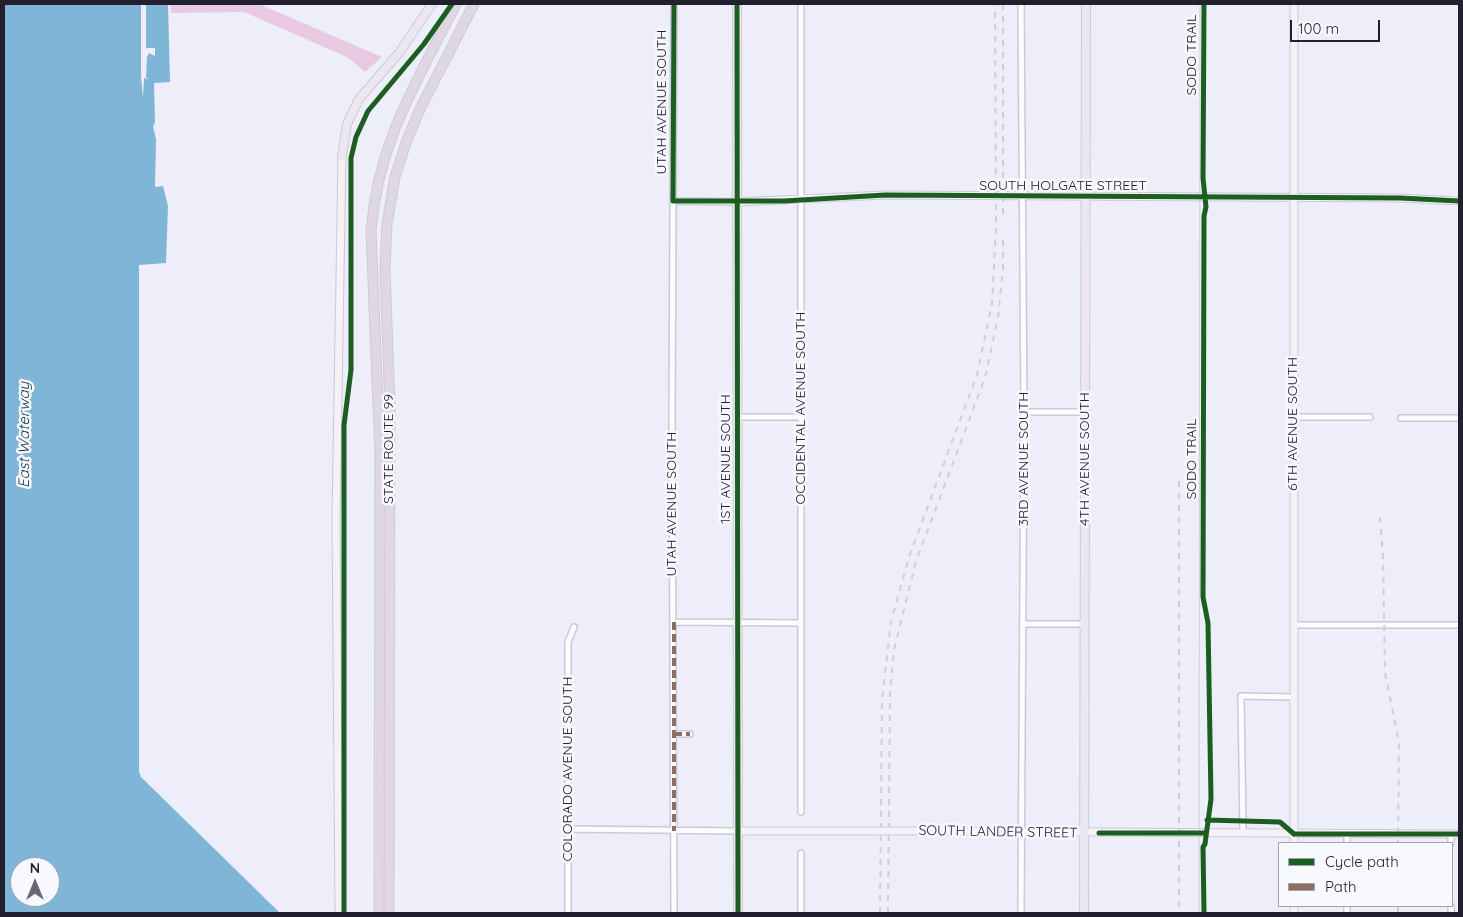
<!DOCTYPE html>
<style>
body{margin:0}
#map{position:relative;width:1463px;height:917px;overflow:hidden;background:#eeeefa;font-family:Quicksand,sans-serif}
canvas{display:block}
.frame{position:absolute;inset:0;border:5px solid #22202e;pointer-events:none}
.legend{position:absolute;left:1278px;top:842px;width:175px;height:65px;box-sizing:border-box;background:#f8f8ff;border:1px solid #a2a2ab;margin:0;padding:6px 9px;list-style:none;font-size:15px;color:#22202e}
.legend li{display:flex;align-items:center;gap:10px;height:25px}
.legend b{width:25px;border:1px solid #a2a2ab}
.north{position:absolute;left:10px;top:857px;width:50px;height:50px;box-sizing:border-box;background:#f8f8ff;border:1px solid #a2a2ab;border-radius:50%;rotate:0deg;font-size:14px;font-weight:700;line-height:20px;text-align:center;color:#22202e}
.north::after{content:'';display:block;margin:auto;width:18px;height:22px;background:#696875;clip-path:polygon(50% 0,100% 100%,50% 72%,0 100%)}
.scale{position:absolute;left:1290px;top:20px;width:90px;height:22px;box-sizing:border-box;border:2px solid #22202e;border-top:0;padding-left:6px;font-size:15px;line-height:18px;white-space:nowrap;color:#22202e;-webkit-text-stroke:4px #f8f8ff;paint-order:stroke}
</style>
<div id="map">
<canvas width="1463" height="917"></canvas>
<div class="frame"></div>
<ul class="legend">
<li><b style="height:6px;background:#1b5e20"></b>Cycle path</li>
<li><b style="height:6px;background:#8d6e63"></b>Path</li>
</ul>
<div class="north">N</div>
<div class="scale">100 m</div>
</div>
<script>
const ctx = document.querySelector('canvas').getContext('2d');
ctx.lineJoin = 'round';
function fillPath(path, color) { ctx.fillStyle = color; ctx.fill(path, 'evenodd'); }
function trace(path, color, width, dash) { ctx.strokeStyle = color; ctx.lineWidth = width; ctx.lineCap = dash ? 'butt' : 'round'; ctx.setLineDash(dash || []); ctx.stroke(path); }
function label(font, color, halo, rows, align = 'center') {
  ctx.font = font + ' Quicksand,sans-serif'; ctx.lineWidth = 5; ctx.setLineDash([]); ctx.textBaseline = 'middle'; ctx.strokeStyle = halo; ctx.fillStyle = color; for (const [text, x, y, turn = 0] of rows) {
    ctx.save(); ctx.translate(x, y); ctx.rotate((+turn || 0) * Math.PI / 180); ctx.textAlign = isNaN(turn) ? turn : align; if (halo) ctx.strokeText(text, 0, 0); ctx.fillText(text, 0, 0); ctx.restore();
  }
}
const green = new Path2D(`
 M 170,4 L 259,4 L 382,57 L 365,72 L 347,57 L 244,12 L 171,13 Z`);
const water = new Path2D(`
 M 4,4 L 168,4 L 170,82 L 154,83 L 155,122 L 153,127 L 156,139 L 155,187 L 163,186 L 168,206 L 166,263 L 139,265 L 139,771 L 141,777 L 280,913 L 4,913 ZM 20,867 L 50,867 L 50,897 L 20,897 Z`);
const pier = new Path2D(`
 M 141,4 L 146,4 L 146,48 L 155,48 L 155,56 L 149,53 L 147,57 L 146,77 L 148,79 L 144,78 L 143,98 L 141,76 Z`);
const street = new Path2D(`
 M 801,4 L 801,812
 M 673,201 L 737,202
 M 1024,412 L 1085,412
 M 737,417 L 801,417
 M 1293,417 L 1370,417
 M 1401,418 L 1459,418
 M 674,622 L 801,623
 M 1023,624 L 1084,624
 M 1294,625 L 1459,625
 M 674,734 L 690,734
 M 568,829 L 738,831
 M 1243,833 L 1241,696 L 1294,697
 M 1347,834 L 1347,843
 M 1451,834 L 1451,843
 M 801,853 L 801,913
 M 568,913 L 568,642 L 574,627
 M 674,913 L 672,417 L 674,4
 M 1021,913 L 1024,412 L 1021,4
 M 1347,913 L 1347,906
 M 1451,913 L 1451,906`);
const secondary = new Path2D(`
 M 1294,4 L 1294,843
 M 737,202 L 885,195 L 1400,198 L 1459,201
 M 738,831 L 751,831
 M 920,831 L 1459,834
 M 339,913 L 336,516 L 342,156
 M 1294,913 L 1294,906`);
const primary = new Path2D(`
 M 737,4 L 738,913
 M 342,156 L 347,124 L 359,99 L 399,53 L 432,4
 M 1084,913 L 1086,4`);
const highway = new Path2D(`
 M 379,913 L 380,453 L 371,231 C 378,141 417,82 456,4
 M 389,913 L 390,410 L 385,268 L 387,224 L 395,177 L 407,140 L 421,107 L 474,4`);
const tram = new Path2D(`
 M 1199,913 L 1200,4`);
const rail = new Path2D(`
 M 1003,4 L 1003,218
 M 1179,481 L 1179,913
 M 1380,517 L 1383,555 L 1385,673 L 1399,742 L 1398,843
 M 1398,906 L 1398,913
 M 880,913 L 882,700 L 891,622 L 909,557 L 977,375 L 992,304 L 996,226 L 995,4
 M 888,913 L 890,695 L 894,650 L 916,561 L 985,378 L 998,317 L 1003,269 L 1003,238`);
const secondaryBridge = new Path2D(`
 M 751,831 L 920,831`);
const quiet = new Path2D(`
 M 674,622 L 674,831
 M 674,734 L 690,734`);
const cycleway = new Path2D(`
 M 674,4 L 673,201 L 784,201 L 885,195 L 1400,198 L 1459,201
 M 737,4 L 738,913
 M 1207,820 L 1280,822 L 1294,834
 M 1099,833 L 1206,833
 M 1294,834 L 1459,834
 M 344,913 L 344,425 L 351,370 L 351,158 L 356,137 L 368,111 L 424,44 L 452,4
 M 1204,913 L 1203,847 L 1205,844 L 1211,799 L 1208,623 L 1203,597 L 1204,216 L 1206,207 L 1203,178 L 1204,4`);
const streetNames = [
 ["SODO TRAIL",1192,55,-90],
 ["UTAH AVENUE SOUTH",662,102,-90],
 ["SOUTH HOLGATE STREET",1063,186],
 ["OCCIDENTAL AVENUE SOUTH",801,408,-90],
 ["6TH AVENUE SOUTH",1293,424,-90],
 ["STATE ROUTE 99",389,449,-90],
 ["1ST AVENUE SOUTH",726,459,-90],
 ["3RD AVENUE SOUTH",1024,459,-90],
 ["4TH AVENUE SOUTH",1085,459,-90],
 ["SODO TRAIL",1192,459,-90],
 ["UTAH AVENUE SOUTH",672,504,-90],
 ["COLORADO AVENUE SOUTH",568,769,-90],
 ["SOUTH LANDER STREET",998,832,1]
];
const waterNames = [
 ["East Waterway",24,435,-90]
];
fillPath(green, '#e8c9e1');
fillPath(water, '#7fb6d7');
fillPath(pier, '#eeeefa');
trace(street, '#cac9d6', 8);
trace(secondary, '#cac9d6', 9);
trace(primary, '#ccccd4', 10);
trace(highway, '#ccccd4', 11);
trace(street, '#fcfcfe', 5);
trace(secondary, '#f4f1f7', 7);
trace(primary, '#ebe6ef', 8);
trace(highway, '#e0d7e5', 9);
trace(tram, '#d0d0d4', 1);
trace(rail, '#d0d0d4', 2, [6, 6]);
trace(secondaryBridge, '#cac9d6', 9, []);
trace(secondaryBridge, '#f4f1f7', 7);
trace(quiet, '#8d6e63', 4, [8, 4]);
trace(cycleway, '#1b5e20', 5);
label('14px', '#22202e', '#f8f8ff', streetNames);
label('italic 15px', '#123547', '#f8f8ff', waterNames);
</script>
